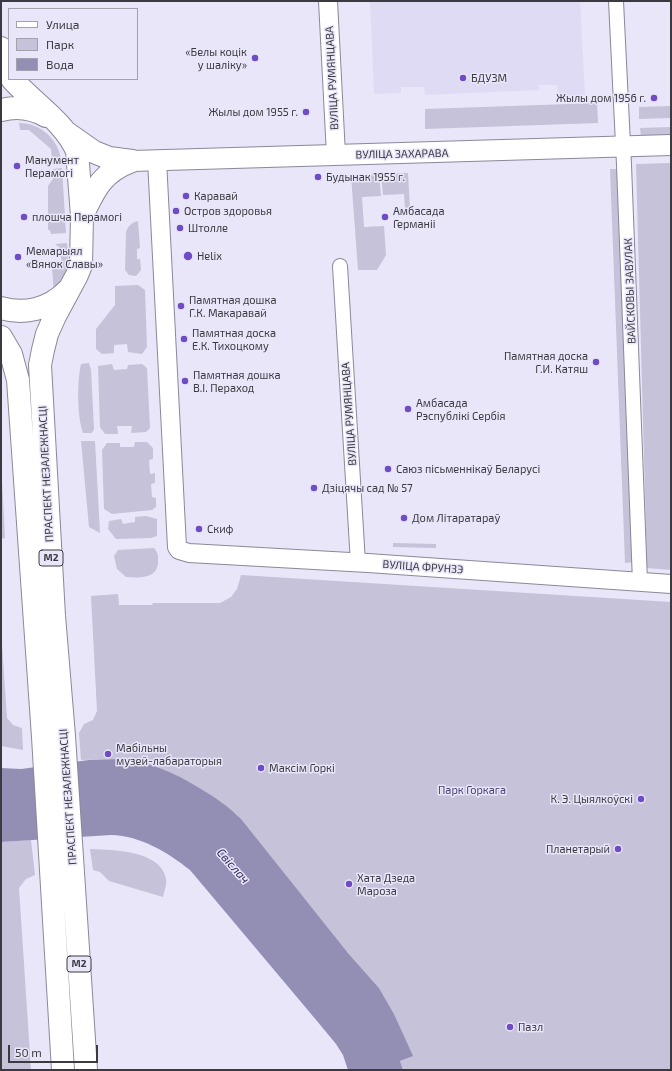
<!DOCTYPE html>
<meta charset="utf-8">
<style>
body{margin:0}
#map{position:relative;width:672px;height:1071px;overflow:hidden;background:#e9e6f9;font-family:"Exo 2",sans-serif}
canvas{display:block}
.frame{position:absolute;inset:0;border:2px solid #3b3a41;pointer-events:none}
.legend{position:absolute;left:8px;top:8px;width:130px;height:72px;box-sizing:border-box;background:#e9e6f9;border:1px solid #a3a1af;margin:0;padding:5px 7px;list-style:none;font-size:12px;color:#3b3a41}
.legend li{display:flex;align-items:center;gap:8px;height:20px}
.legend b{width:20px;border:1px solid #a3a1af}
.scale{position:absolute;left:8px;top:1045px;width:90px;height:18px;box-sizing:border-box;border:2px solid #3b3a41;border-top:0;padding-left:5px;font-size:12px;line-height:14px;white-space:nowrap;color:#3b3a41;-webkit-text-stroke:3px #e9e6f9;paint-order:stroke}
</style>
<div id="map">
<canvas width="672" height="1071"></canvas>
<div class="frame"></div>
<ul class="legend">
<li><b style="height:5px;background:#fff"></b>Улица</li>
<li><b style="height:11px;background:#c5c2d9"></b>Парк</li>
<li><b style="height:11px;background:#938eb3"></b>Вода</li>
</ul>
<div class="scale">50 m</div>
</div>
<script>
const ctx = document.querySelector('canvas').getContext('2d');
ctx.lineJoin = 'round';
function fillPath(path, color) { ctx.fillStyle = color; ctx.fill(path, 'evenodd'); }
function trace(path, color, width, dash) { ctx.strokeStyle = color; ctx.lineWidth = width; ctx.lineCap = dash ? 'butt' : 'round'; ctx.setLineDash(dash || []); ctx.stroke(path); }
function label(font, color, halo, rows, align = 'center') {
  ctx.font = font + ' "Exo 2",sans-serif'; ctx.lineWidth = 3; ctx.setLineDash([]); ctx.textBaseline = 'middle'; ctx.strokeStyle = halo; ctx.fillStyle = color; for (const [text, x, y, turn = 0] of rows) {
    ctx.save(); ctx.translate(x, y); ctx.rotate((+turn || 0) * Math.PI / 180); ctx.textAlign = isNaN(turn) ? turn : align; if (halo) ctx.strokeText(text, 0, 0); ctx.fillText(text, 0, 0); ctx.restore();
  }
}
const built = new Path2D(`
 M 370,1 L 580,1 L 585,95 L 558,97 L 557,85 L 539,85 L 539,90 L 425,95 L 424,87 L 401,87 L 401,93 L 374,94 Z`);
const green = new Path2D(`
 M 597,103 L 598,123 L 425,129 L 425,109 Z
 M 671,106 L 671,118 L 639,119 L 639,107 Z
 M 19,123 C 40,123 58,139 61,159 L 52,160 L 51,149 L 29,130 L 20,130 Z
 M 671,127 L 671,135 L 641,136 L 640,128 Z
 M 671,163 L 671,570 L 647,568 L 636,164 Z
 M 62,168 L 66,233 L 51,234 L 50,230 L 48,230 L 48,186 L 53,179 L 53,169 Z
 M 610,169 L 623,169 L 637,562 L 625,563 Z
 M 408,173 L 410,209 L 405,209 L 404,194 L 383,195 L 381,174 Z
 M 379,174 L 381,196 L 362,197 L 364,227 L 384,226 L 386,255 L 377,270 L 358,270 L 351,175 Z
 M 138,221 L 140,248 L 137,249 L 137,259 L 140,259 L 141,270 L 136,276 L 129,275 L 125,270 L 126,232 C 129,225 131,223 138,221 Z
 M 67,243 L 69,267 L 54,294 L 52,268 L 60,268 L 62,265 L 60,248 L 55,244 Z
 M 138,285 L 145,290 L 147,347 L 142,354 L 128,352 L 127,344 L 114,345 L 114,353 L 102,354 L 96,349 L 96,329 L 115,305 L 115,286 Z
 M 89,363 L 91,370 L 94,429 L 92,433 L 83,433 C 77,416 77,381 81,364 Z
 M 112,364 L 114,370 L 127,369 L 128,365 L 142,364 L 147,368 L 150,428 L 146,432 L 131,433 L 132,426 L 117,426 L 118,434 L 105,434 L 100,427 L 98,366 Z
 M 81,441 L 95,441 L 100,533 L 89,527 Z
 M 135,442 L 147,442 L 153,448 L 153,459 L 149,460 L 150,474 L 155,473 L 155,483 L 151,484 L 152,497 L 156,498 L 156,507 L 152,510 L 112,514 L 104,509 L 102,450 L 107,443 L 120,443 L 120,447 L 134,447 Z
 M 1,460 L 5,538 L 1,539 Z
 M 146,516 L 157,519 L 157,536 L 151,538 L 116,539 L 108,529 L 109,521 L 121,519 L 123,524 L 135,522 L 135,517 Z
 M 393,543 L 436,544 L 436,548 L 393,547 Z
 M 154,548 C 158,553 158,555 158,560 C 159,579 140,578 126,577 L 117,569 L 114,556 L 118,550 Z
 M 241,575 L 671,602 L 671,1070 L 403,1070 L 400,1061 L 412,1056 L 394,1014 L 379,988 L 348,953 L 236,814 L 118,759 L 81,760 L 79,733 L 84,724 L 93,720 L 97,711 L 91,596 L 118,594 L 119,605 L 152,605 L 153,603 L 220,603 L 231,597 L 237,589 Z
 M 1,630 L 7,718 L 13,725 L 22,728 L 23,750 L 1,746 Z
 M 31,840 L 35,875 L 26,879 L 19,888 L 31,1070 L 1,1070 L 1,842 Z
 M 90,849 C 113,850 161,850 166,879 C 167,884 164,892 163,897 L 109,881 L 100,872 L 93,870 Z`);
const water = new Path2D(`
 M 118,759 C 149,761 175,773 201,789 C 216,798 229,807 241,819 L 348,953 L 379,988 L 394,1014 L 413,1056 L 400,1061 L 403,1070 L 348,1070 L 343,1055 L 336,1044 L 317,1021 L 190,870 C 167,852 141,836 111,835 L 1,842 L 1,768 L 21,769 L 89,760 Z`);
const minor = new Path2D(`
 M 616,1 L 624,165 L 640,582
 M 340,266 L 358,563`);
const tertiary = new Path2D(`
 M 328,1 L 336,155
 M 157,160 L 177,547 L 179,550 L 189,553 L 368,563 L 671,584`);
const secondary = new Path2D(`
 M 132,161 L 671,145`);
const primary = new Path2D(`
 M 1,48 L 5,66 L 9,75
 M 12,79 C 33,103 64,121 77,151 L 82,216 L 81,265 L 77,275 L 55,316 L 47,334 L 43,350 L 40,365 L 54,616 L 64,736 L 86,1070
 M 1,110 C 17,106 32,108 46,116
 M 67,133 L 94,152 L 109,158 L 132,161
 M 82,216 C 95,189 102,172 132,161
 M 1,308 C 25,315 49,309 67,291
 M 1,337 L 11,354 L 18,380 L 43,737 L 63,1070`);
const markers = [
 [255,58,4,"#6d4cc5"],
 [463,78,4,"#6d4cc5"],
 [654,98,4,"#6d4cc5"],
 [306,112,4,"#6d4cc5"],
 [17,166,4,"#6d4cc5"],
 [318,177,4,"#6d4cc5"],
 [186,196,4,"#6d4cc5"],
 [176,211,4,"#6d4cc5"],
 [24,217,4,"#6d4cc5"],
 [385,217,4,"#6d4cc5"],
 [180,228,4,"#6d4cc5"],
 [188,256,5,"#6d4cc5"],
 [18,257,4,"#6d4cc5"],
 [181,306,4,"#6d4cc5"],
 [184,339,4,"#6d4cc5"],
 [596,362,4,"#6d4cc5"],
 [185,381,4,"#6d4cc5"],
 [408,409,4,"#6d4cc5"],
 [388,469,4,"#6d4cc5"],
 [314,488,4,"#6d4cc5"],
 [404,518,4,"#6d4cc5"],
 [199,529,4,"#6d4cc5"],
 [108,754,4,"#6d4cc5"],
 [261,768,4,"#6d4cc5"],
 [641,799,4,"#6d4cc5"],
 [618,849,4,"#6d4cc5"],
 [349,884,4,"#6d4cc5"],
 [510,1027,4,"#6d4cc5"]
];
const shields = [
 [51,558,24],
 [79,964,24]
];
const shieldNames = [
 ["М2",51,558],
 ["М2",79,964]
];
const poiNames = [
 ["«Белы коцік",247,52,"right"],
 ["у шаліку»",247,65,"right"],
 ["БДУЗМ",471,78],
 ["Жылы дом 1956 г.",646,98,"right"],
 ["Жылы дом 1955 г.",298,112,"right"],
 ["Манумент",25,160],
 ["Перамогі",25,173],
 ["Будынак 1955 г.",326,177],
 ["Каравай",194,196],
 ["Остров здоровья",184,211],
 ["Амбасада",393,211],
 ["Германіі",393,224],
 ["плошча Перамогі",32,217],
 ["Штолле",188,228],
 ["Мемарыял",26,251],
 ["«Вянок Славы»",26,264],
 ["Helix",197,256],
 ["Памятная дошка",189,300],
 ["Г.К. Макаравай",189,313],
 ["Памятная доска",192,333],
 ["Е.К. Тихоцкому",192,346],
 ["Памятная доска",588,356,"right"],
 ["Г.И. Катяш",588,369,"right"],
 ["Памятная дошка",193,375],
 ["В.І. Пераход",193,388],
 ["Амбасада",416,403],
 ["Рэспублікі Сербія",416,416],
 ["Саюз пісьменнікаў Беларусі",396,469],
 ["Дзіцячы сад № 57",322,488],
 ["Дом Літаратараў",412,518],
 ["Скиф",207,529],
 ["Мабільны",116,748],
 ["музей-лабараторыя",116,761],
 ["Максім Горкі",269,768],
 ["К. Э. Цыялкоўскі",633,799,"right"],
 ["Планетарый",610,849,"right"],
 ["Хата Дзеда",357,878],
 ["Мароза",357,891],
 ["Пазл",518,1027]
];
const streetNames = [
 ["ВУЛІЦА РУМЯНЦАВА",332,78,-93],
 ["ВУЛІЦА ЗАХАРАВА",402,154,-1],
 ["ВАЙСКОВЫ ЗАВУЛАК",630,291,-92],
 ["ВУЛІЦА РУМЯНЦАВА",349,414,-94],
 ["ПРАСПЕКТ НЕЗАЛЕЖНАСЦІ",46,474,-93],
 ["ВУЛІЦА ФРУНЗЭ",423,567,4],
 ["ПРАСПЕКТ НЕЗАЛЕЖНАСЦІ",68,797,-94]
];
const parkNames = [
 ["Парк Горкага",472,790]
];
const waterNames = [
 ["Свіслач",233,866,48]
];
fillPath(built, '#dfdbf5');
fillPath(green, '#c5c2d9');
fillPath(water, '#938eb3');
trace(minor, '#8a8899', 16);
trace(tertiary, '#8a8899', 20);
trace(secondary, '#8a8899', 22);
trace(primary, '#8a8899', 24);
trace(minor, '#fff', 14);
trace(tertiary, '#fff', 18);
trace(secondary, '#fff', 20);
trace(primary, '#fff', 22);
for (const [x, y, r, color] of markers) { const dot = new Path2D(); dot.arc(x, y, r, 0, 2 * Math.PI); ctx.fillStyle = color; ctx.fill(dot); trace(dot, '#e9e6f9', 1.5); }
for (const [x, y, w] of shields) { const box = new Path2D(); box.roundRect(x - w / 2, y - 8, w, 16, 3); ctx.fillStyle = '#e9e6f9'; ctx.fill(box); trace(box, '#3b3a41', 1); }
label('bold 10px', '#3b3a41', null, shieldNames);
label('11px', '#3b3a41', '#e9e6f9', poiNames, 'left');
label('11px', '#3b3a41', '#e9e6f9', streetNames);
label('11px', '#4a3f73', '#e9e6f9', parkNames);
label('italic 12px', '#352a5c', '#e9e6f9', waterNames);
</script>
